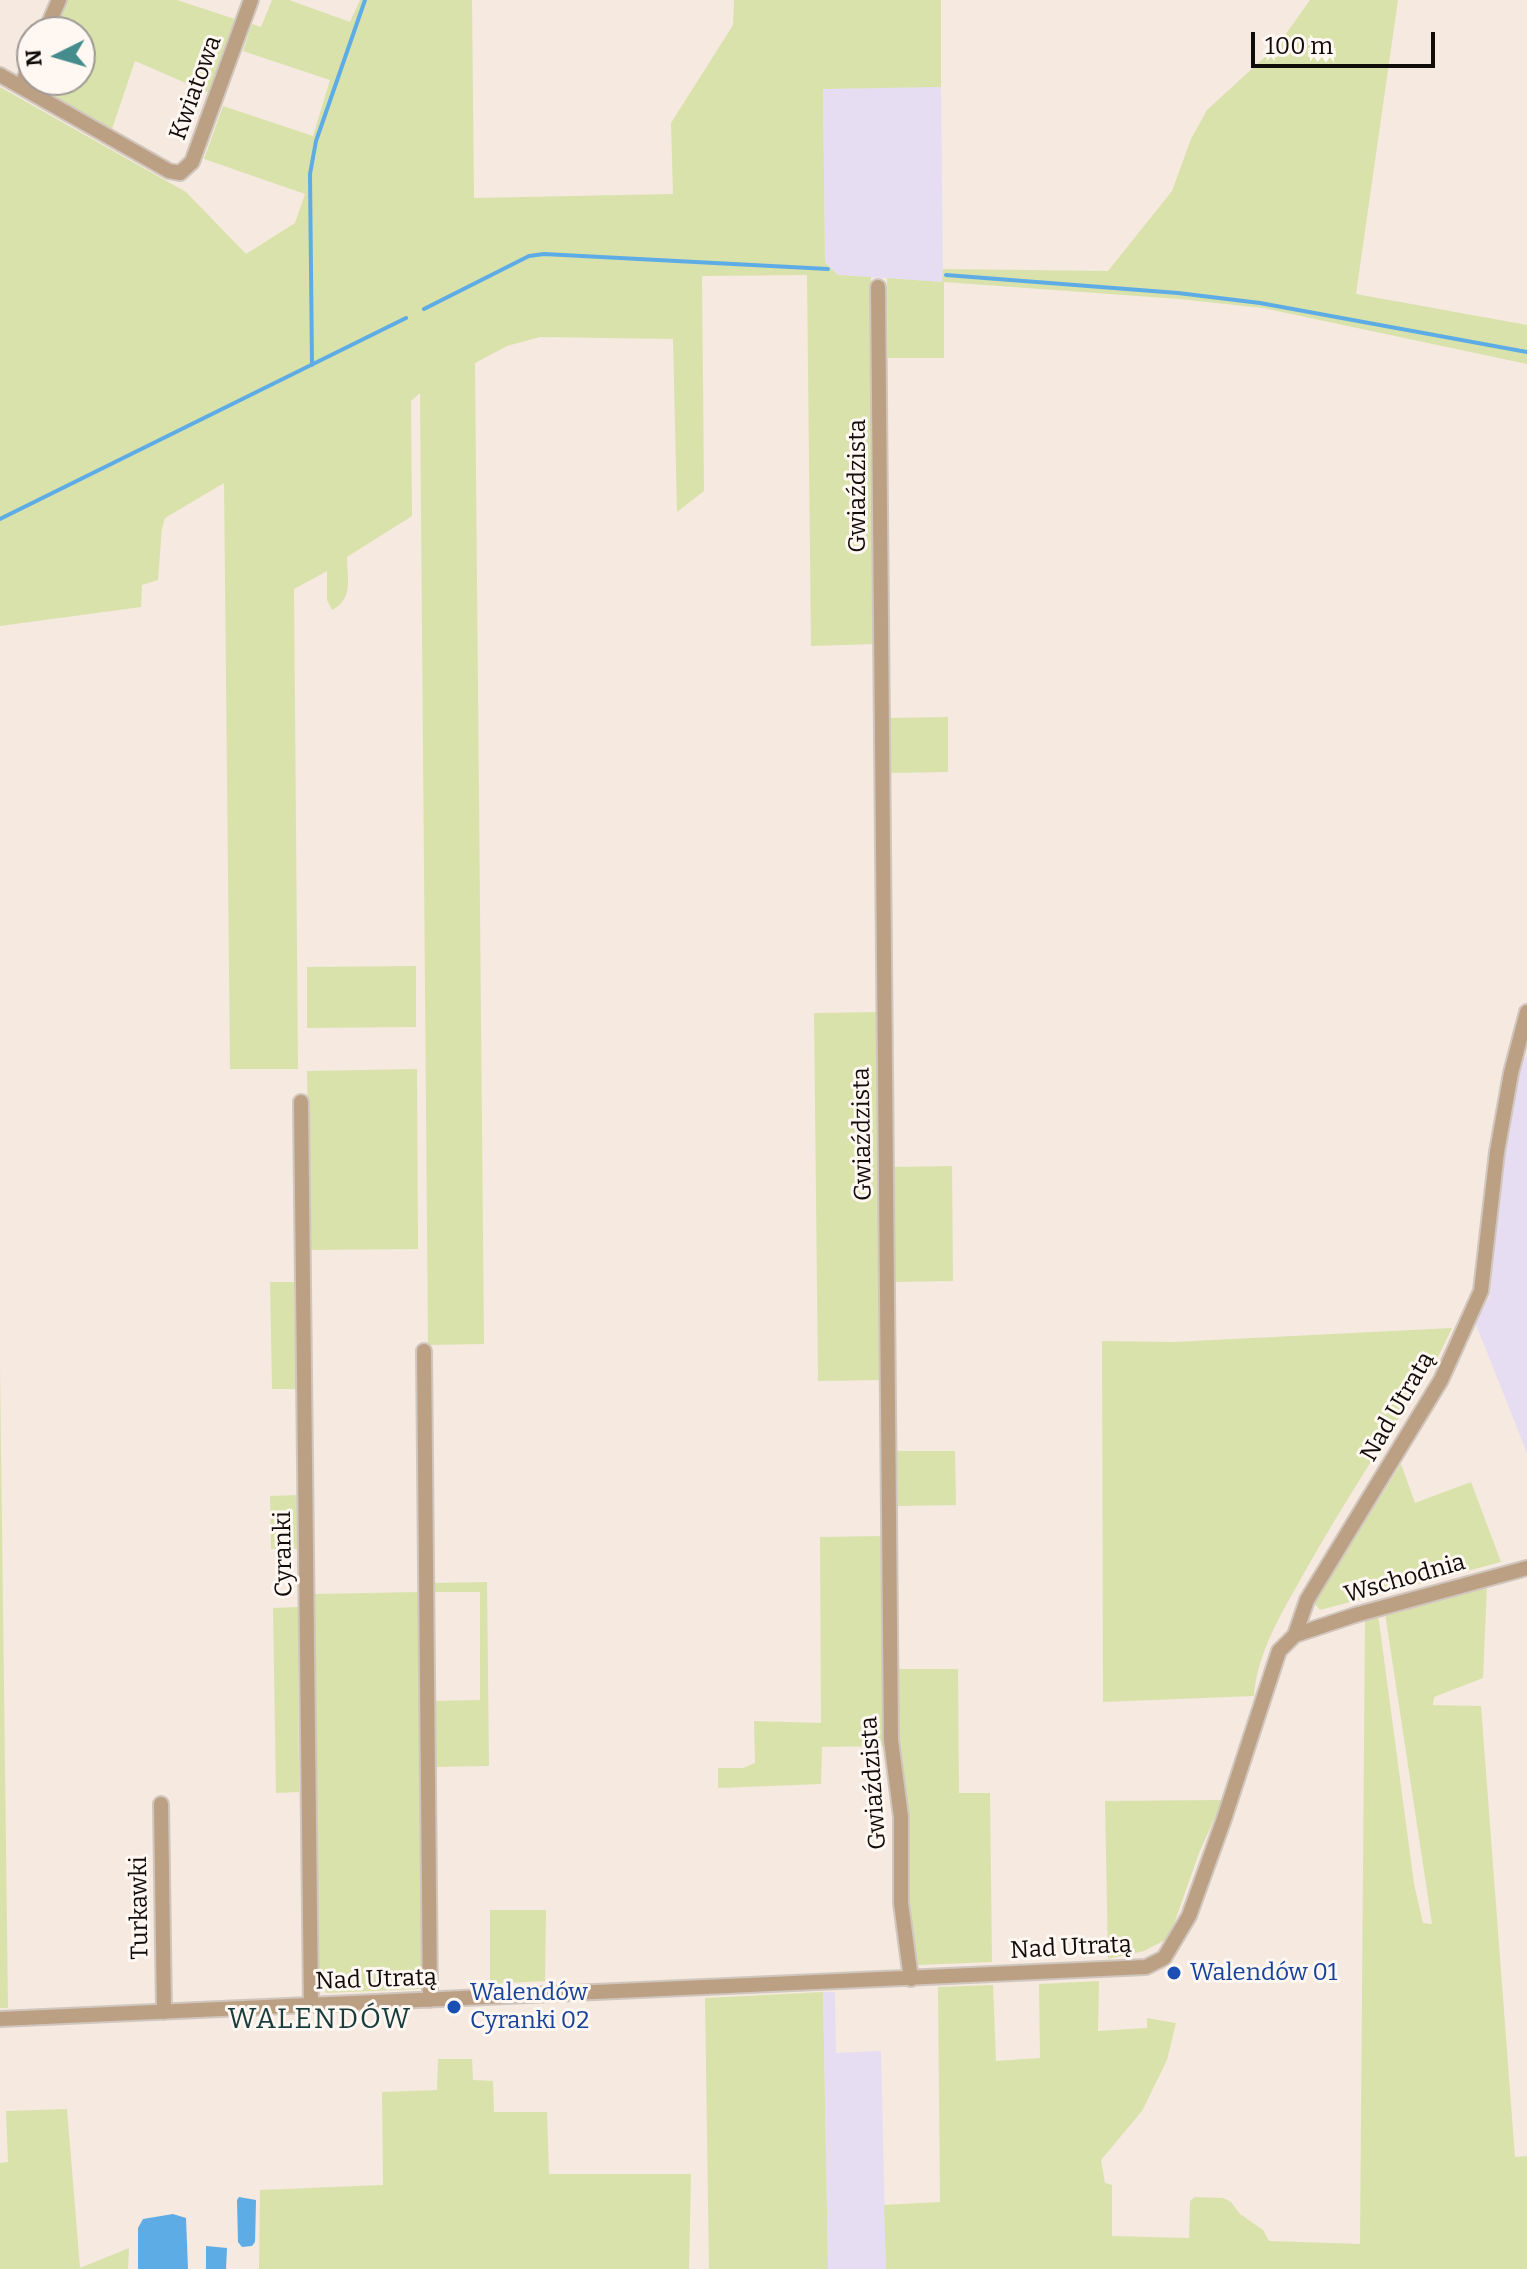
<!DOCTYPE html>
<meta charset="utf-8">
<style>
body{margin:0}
#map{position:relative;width:1527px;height:2269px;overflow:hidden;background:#f5e9e0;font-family:Bitter,serif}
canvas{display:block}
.north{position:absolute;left:16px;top:16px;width:80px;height:80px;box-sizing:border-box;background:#fff7f2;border:2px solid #9f9995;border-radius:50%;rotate:265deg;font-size:22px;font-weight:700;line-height:32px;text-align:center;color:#100c09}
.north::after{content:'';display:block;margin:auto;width:28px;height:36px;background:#458d8d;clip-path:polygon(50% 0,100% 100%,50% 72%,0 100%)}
.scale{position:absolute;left:1251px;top:32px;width:184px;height:36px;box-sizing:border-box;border:4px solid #100c09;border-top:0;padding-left:10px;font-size:24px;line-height:28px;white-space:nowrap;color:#100c09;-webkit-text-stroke:6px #fff7f2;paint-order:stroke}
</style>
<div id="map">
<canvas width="1527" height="2269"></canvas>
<div class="north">N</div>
<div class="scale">100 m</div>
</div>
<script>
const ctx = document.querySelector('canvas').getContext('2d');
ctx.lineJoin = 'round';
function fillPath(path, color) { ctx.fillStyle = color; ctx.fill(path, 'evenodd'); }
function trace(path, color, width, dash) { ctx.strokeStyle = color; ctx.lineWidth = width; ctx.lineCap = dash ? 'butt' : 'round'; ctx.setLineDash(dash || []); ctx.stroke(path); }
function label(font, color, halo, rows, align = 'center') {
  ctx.font = font + ' Bitter,serif'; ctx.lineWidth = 6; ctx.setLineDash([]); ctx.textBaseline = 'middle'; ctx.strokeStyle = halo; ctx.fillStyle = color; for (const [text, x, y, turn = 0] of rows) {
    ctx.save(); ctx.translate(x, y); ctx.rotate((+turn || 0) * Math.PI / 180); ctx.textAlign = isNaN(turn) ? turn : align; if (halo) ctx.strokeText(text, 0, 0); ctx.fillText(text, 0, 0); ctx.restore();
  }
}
const industrial = new Path2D(`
 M 941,87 L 943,282 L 838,275 L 825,262 L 823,88 Z
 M 1527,1057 L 1527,1453 L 1475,1322 L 1490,1296 L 1498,1192 L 1520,1059 Z
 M 823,1992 L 835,1992 L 836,2053 L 881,2051 L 886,2269 L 828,2269 Z`);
const green = new Path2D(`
 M 66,0 L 177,0 L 235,19 L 209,93 L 135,61 L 112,129 L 33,85 L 32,80 L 80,80 L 80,32 L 52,32 Z
 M 272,0 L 289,0 L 350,22 L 360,0 L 472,0 L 474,198 L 673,194 L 671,123 L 733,25 L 734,0 L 941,0 L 941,87 L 823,89 L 825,262 L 838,275 L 871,277 L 874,644 L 811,646 L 807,275 L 702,276 L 704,491 L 677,512 L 673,339 L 540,337 L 507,346 L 475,363 L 484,1344 L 428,1345 L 420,393 L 411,401 L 412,516 L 347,557 C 347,578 354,599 332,610 L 327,600 L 327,571 L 294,589 L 298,1069 L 230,1069 L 224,483 L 165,518 L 162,528 L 158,580 L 142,585 L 141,607 L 0,626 L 0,87 L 186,192 L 246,254 L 295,223 L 305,194 L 204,159 L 223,106 L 313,136 L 330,80 L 243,51 L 252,24 L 261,27 Z
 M 1310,0 L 1398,0 L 1356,294 L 1527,325 L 1527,364 L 1263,308 L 1179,299 L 944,282 L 944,358 L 888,358 L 887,278 L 942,282 L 943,269 L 1108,271 L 1172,191 L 1191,139 L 1207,110 L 1278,45 Z
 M 948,717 L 948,772 L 890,773 L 890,718 Z
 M 416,966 L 416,1027 L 307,1028 L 307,967 Z
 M 878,1012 L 882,1380 L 818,1381 L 814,1013 Z
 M 417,1069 L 418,1249 L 309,1250 L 307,1071 Z
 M 952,1166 L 953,1281 L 895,1282 L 894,1167 Z
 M 270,1282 L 294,1282 L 296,1389 L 272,1389 Z
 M 1452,1328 L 1439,1355 C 1393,1427 1346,1499 1304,1573 C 1283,1611 1257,1652 1254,1696 L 1103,1702 L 1102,1341 L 1174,1342 Z
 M 0,1366 L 8,2008 L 0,2008 Z
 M 897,1451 L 955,1451 L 956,1505 L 898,1506 Z
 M 1401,1464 L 1415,1503 L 1471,1482 L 1501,1562 L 1320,1610 L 1314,1603 Z
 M 297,1495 L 297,1549 L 271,1549 L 270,1496 Z
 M 884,1536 L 885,1746 L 822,1747 L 821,1784 L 718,1788 L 718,1768 L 743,1768 L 755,1763 L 754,1721 L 821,1723 L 820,1537 Z
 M 487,1582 L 489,1766 L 434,1767 L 432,1701 L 480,1700 L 480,1592 L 431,1592 L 432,1583 Z
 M 1487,1585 L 1483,1678 L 1434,1697 L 1433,1705 L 1481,1706 L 1515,2157 L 1527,2156 L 1527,2269 L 886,2269 L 884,2205 L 940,2202 L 938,1987 L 993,1985 L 996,2061 L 1040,2058 L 1039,1984 L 1099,1981 L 1098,2031 L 1147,2028 L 1147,2018 L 1176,2023 L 1167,2060 L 1142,2111 L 1101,2160 L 1105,2183 L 1112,2185 L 1112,2236 L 1189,2238 L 1190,2201 L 1195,2197 L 1223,2198 L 1231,2202 L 1240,2214 L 1263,2230 L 1269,2241 L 1360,2244 L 1365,1618 L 1378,1614 L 1414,1884 L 1423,1923 L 1432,1924 L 1385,1613 Z
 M 421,1592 L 425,1983 L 421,1989 L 326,1993 L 320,1982 L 317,1961 L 313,1594 Z
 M 298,1607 L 299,1792 L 276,1793 L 273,1608 Z
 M 899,1669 L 958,1669 L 959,1793 L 990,1793 L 992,1962 L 917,1965 L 909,1937 L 905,1797 L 899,1764 L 898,1726 Z
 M 1223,1800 L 1199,1853 L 1169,1938 L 1144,1951 L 1108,1959 L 1105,1801 Z
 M 490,1910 L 546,1910 L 545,1981 L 490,1984 Z
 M 823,1992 L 828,2269 L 709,2269 L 705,1998 Z
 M 438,2059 L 472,2059 L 473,2080 L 493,2081 L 494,2112 L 547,2112 L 549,2174 L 691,2174 L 689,2269 L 259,2269 L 260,2190 L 383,2185 L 382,2092 L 437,2090 Z
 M 67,2109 L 80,2268 L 129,2248 L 128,2269 L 0,2269 L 0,2163 L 8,2162 L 6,2111 Z`);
const water = new Path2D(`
 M 239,2197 L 256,2200 L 255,2242 L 252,2246 L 242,2247 L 238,2242 L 237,2200 Z
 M 173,2214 L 186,2218 L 188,2269 L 138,2269 L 138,2228 L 143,2219 Z
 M 206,2246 L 227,2248 L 226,2269 L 206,2269 Z`);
const stream = new Path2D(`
 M 946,275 L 1178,293 L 1260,303 L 1527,352
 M 424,309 L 529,256 L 544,254 L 828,269
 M 312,365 L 310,174 L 316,141 L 365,0
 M 0,519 L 406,318`);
const street = new Path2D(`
 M 45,32 L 59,0
 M 0,75 L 169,171 L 180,173 L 192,162 L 251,0
 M 21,86 L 32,61
 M 878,287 L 891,1740 L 901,1817 L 901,1903 L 911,1979
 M 301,1102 L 311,2005
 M 424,1351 L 430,2000
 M 1295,1635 L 1355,1615 L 1527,1568
 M 161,1804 L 164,2012
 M 0,2019 L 1146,1967 L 1164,1958 L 1189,1916 L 1224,1819 L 1279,1651 L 1295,1635 L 1307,1600 L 1441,1380 L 1481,1291 L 1497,1152 L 1511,1073 L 1527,1012`);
const markers = [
 [1174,1973,8,"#1a4fb4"],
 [454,2007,8,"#1a4fb4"]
];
const streetNames = [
 ["Kwiatowa",196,88,-70],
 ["Gwiaździsta",858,486,-90],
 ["Gwiaździsta",863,1134,-91],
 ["Nad Utratą",1398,1407,-60],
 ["Cyranki",284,1554,-91],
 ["Wschodnia",1405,1579,-16],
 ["Gwiaździsta",874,1783,-94],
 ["Turkawki",140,1908,-91],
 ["Nad Utratą",1071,1948,-3],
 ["Nad Utratą",376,1980,-2]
];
const transitNames = [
 ["Walendów 01",1190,1973],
 ["Walendów",470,1993],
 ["Cyranki 02",470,2021]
];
const quarterNames = [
 ["WALENDÓW",320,2020]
];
fillPath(industrial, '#e6ddf2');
fillPath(green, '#d9e2ab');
fillPath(water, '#5eace5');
trace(stream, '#5eace5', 4);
trace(street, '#d0c6be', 18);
trace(street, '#bca084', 14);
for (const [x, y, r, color] of markers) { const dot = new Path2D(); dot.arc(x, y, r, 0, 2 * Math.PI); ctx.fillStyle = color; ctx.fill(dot); trace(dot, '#fff7f2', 3); }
label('24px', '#100c09', '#fff7f2', streetNames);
label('24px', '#164399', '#fff7f2', transitNames, 'left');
ctx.letterSpacing = '2px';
label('28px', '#193c3c', '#fff7f2', quarterNames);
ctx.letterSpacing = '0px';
</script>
